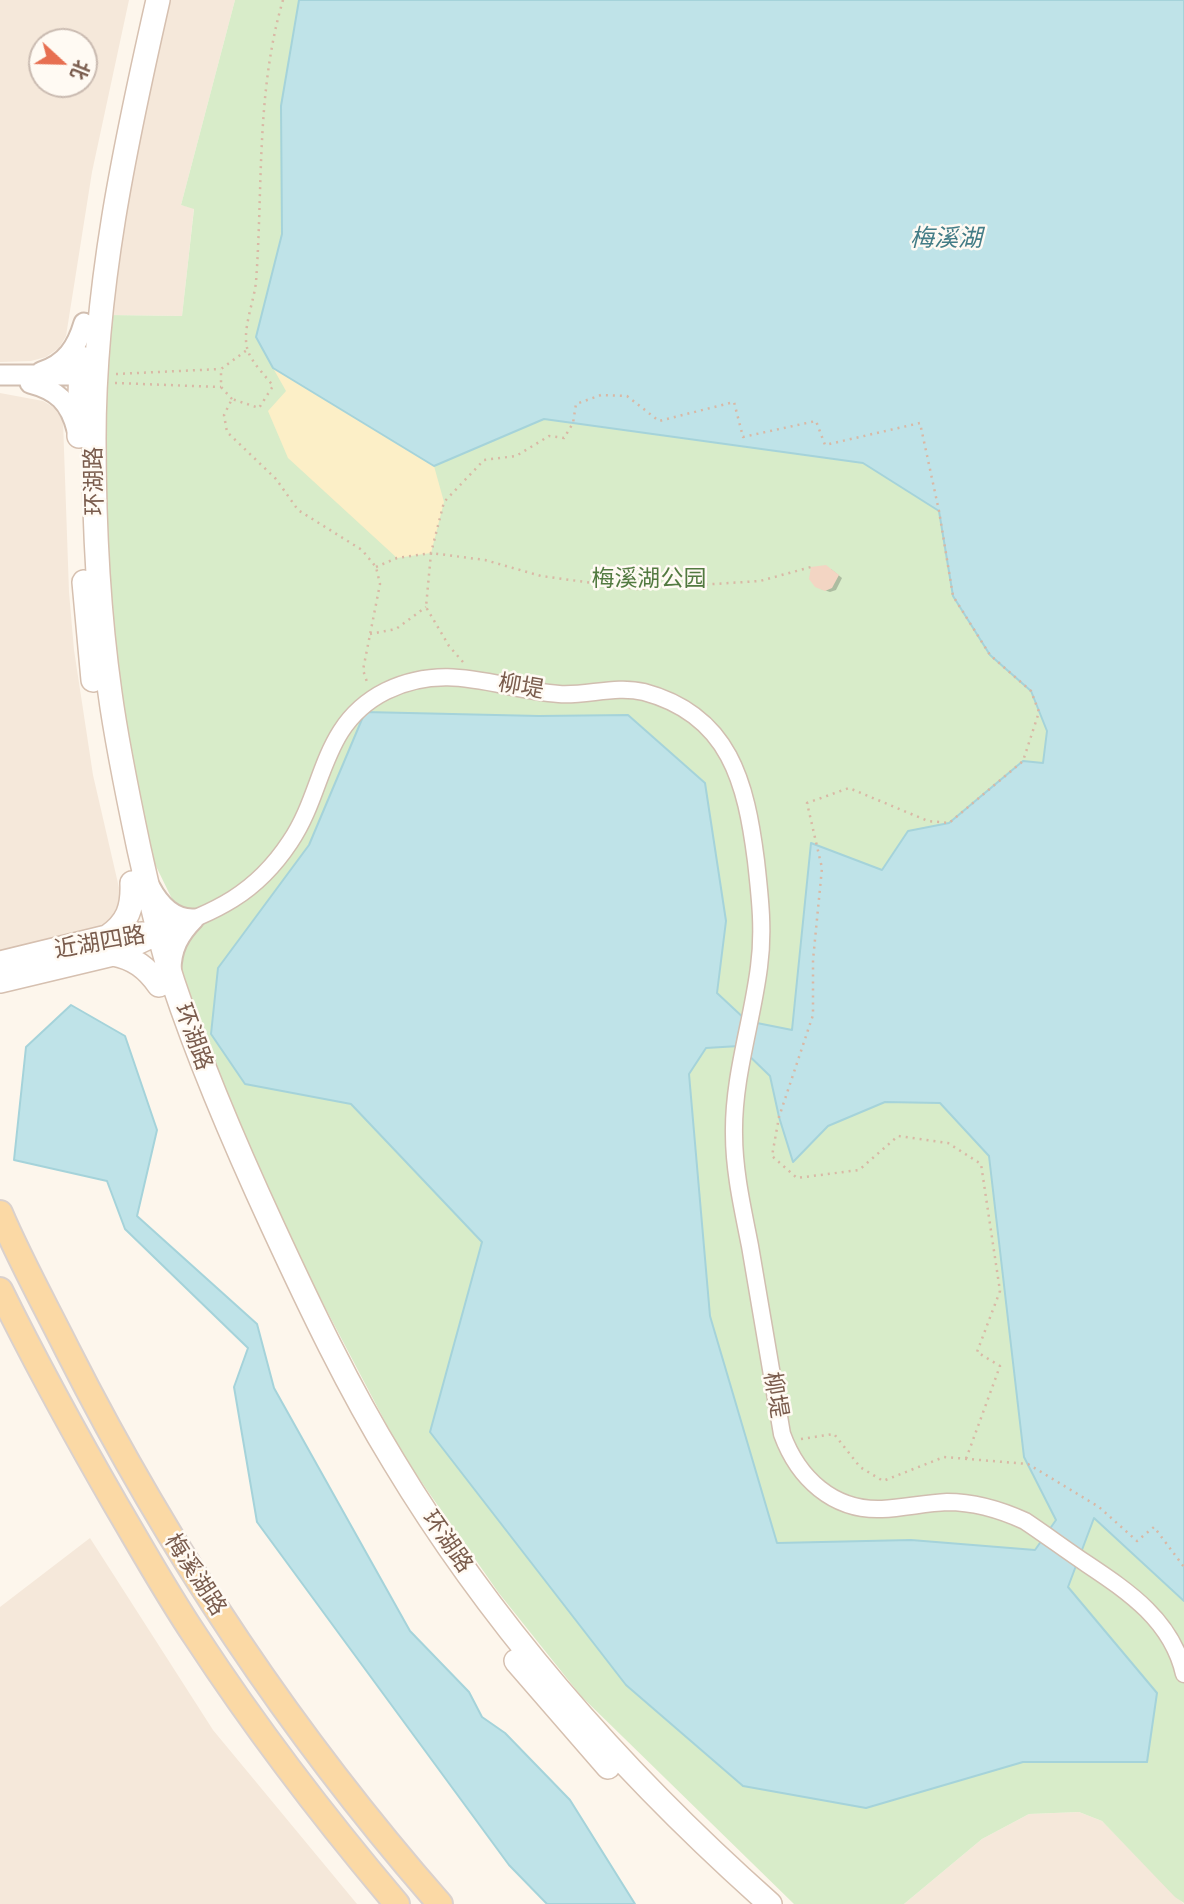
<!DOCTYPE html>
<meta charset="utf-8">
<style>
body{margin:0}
#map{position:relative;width:1184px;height:1904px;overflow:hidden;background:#fdf6ec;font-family:"Open Sans","Noto Sans SC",sans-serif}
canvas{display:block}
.north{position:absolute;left:28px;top:28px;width:70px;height:70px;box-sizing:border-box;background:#fffaf3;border:2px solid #cabbb1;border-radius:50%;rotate:112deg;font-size:19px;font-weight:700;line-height:28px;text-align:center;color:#7a5c4d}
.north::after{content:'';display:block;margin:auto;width:24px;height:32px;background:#e76f51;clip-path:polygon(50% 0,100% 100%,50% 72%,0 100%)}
</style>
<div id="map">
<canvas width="1184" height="1904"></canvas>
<div class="north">北</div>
</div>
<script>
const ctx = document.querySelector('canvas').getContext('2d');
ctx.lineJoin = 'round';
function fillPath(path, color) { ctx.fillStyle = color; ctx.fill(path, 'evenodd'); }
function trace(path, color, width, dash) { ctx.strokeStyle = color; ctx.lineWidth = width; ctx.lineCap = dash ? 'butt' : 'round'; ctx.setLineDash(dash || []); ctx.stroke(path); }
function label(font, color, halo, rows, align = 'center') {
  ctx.font = font + ' "Open Sans","Noto Sans SC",sans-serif'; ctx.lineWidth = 5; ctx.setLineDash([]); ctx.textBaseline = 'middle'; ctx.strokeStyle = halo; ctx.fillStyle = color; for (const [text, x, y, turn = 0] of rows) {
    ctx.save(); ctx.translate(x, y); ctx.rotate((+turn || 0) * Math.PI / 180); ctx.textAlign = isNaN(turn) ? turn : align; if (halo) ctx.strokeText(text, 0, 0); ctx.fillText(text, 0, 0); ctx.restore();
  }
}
const residential = new Path2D(`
 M 0,0 L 129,0 L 92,172 L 66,336 L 59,348 L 46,357 L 31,361 L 0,362 ZM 42,42 L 84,42 L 84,84 L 42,84 Z
 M 171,0 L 235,0 L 181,205 L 194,208 L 182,316 L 108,315 L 138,136 Z
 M 0,393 L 43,401 L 55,408 L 63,421 L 69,592 L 74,650 L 93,775 L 120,892 L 120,904 L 113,917 L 103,928 L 0,957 Z
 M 90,1538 L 213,1730 L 357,1904 L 0,1904 L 0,1607 Z
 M 1079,1812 L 1102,1821 L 1184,1904 L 904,1904 L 982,1839 L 1029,1814 Z`);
const green = new Path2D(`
 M 235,0 L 1184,0 L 1184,1903 L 1175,1897 L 1102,1821 L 1079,1812 L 1029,1814 L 982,1839 L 904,1904 L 794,1904 L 581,1696 L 498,1592 L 402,1454 L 285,1231 L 205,1049 L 181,974 L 181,961 L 192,911 L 182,907 L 172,899 L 153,860 L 121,706 L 104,501 L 108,315 L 182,316 L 194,209 L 181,205 Z`);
const sand = new Path2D(`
 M 273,368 L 434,466 L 444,502 L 431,553 L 397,558 L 288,458 L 268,411 L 286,391 Z`);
const water = new Path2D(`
 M 299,0 L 1184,0 L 1184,1601 L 1094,1518 L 1068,1587 L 1157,1693 L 1147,1762 L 1023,1762 L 866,1808 L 743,1786 L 626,1685 L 430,1432 L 482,1242 L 351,1104 L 245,1084 L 211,1034 L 218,968 L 309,845 L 365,712 L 539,716 L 628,715 L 705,783 L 726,921 L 717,993 L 747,1021 L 792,1030 L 811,843 L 882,870 L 908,831 L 949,823 L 1023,761 L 1043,763 L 1047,731 L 1031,691 L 990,655 L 953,596 L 939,511 L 863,463 L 544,419 L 434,466 L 273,368 L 256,337 L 282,234 L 281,106 ZM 739,1046 L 770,1076 L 779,1117 L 793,1162 L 828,1126 L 885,1102 L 940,1103 L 989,1156 L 1024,1457 L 1056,1520 L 1035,1550 L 911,1540 L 777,1543 L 710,1316 L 689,1074 L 706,1048 Z
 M 71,1005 L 125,1036 L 157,1130 L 137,1216 L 257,1324 L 274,1388 L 410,1631 L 469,1692 L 482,1717 L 505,1733 L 570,1800 L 635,1904 L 547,1904 L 509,1865 L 257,1522 L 234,1387 L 248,1348 L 125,1229 L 107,1181 L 14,1160 L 26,1047 Z`);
const shadow = new Path2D(`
 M 831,569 L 842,578 L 836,590 L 830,592 L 821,589 Z`);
const building = new Path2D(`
 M 826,565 L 839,575 L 832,588 L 825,591 L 815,587 L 809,579 L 811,567 Z`);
const path = new Path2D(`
 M 283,0 C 256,91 263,189 256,282 C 254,302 241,332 248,351 C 252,363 265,375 273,386 L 259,408 L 232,399 L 224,415 L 227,432 L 276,479 L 298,510 L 362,550 L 376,567 L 380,584 L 363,670 L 368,685
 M 116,374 L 221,369
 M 115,383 L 221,387
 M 232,399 L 221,387 L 221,369 L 247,350
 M 376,567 L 397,558 L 431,553 L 444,502 L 484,460 L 516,456 L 549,436 L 564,438 L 573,423 L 576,404 L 601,395 L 627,396 L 659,421 L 734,402 L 743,437 L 816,421 L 825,445 L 920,423 L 939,511 L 953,596 L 990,655 L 1031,691 L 1039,712 L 1023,761 L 949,823 L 928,821 L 849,788 L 807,803 L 822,868 L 813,960 L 813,1015 L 779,1117 L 772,1156 L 797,1178 L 859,1170 L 898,1136 L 948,1143 L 981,1164 L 1000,1291 L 977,1352 L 1000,1366 L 966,1459
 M 370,634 L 396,629 L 426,607
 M 463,662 L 449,646 L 426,607 L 431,553 L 485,560 L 541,576 L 637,589 L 760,581 L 811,567
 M 801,1439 L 834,1434 L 860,1467 L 883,1481 L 944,1457 L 1028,1464 L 1099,1507 L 1137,1541 L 1154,1527 L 1184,1567`);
const minor = new Path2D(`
 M 160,932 C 216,911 255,895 290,842 C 326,789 320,724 386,691 C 448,661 497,689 559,694 C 587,696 616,685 644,692 C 730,715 746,783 756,861 C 760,897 764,931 759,967 C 752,1023 733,1077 734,1134 C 734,1172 743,1210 750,1246 C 761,1309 771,1372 782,1434 C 798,1478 833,1511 882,1509 C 904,1508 925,1503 947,1502 C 973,1502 1001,1510 1025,1521 C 1046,1535 1066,1550 1087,1564 C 1129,1592 1172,1621 1184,1674`);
const tertiary = new Path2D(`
 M 41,372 C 66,364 77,347 84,323
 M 0,375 L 95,375
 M 30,383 C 57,390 70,402 77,430
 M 150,887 C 159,904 173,920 194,919
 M 171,971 C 171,949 179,934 194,919`);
const secondary = new Path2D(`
 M 158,0 C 125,145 94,290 94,439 C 94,523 98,609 110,693 C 117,745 128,797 139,849 C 149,893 159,939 173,982 C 201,1066 236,1147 273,1227 C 310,1307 348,1387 394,1462 C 494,1628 626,1776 770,1904
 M 79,436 L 81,358
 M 84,582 L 93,680
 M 107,937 C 128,923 133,907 132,883
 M 113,954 C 134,958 147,968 159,985
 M 0,963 L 107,937 L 143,934
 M 0,981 L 113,954 L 160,932
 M 516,1661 L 608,1767`);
const primary = new Path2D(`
 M 0,1213 C 20,1260 45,1305 68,1351 C 169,1550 293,1736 440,1904
 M 0,1290 C 36,1363 75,1434 116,1505 C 142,1549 167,1594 196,1637 C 257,1730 325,1819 397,1904`);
const streetNames = [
 ["环湖路",95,481,-91],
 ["柳堤",521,687,10],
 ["近湖四路",100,943,-10],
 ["环湖路",193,1037,70],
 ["柳堤",775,1395,80],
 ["环湖路",447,1542,55],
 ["梅溪湖路",195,1575,57]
];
const parkNames = [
 ["梅溪湖公园",649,579]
];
const waterNames = [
 ["梅溪湖",946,239]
];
fillPath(residential, '#f5e8da');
fillPath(green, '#d8ecc9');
fillPath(sand, '#fcefc7');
fillPath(water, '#bfe3e8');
trace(water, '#a5d3da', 2);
fillPath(shadow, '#0003');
fillPath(building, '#f3d5c3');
trace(minor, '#d1beb0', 19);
trace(tertiary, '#d1beb0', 23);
trace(secondary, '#d6c0b0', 26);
trace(primary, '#dad1cd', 28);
trace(path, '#d9b8a5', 2.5, [2, 5]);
trace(minor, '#fff', 16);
trace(tertiary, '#fff', 19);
trace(secondary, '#fff', 23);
trace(primary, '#fbd9a5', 24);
label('23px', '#7a5c4d', '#fffaf3', streetNames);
label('23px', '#537a41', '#fffaf3', parkNames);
label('italic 24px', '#437c86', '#fffaf3', waterNames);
</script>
